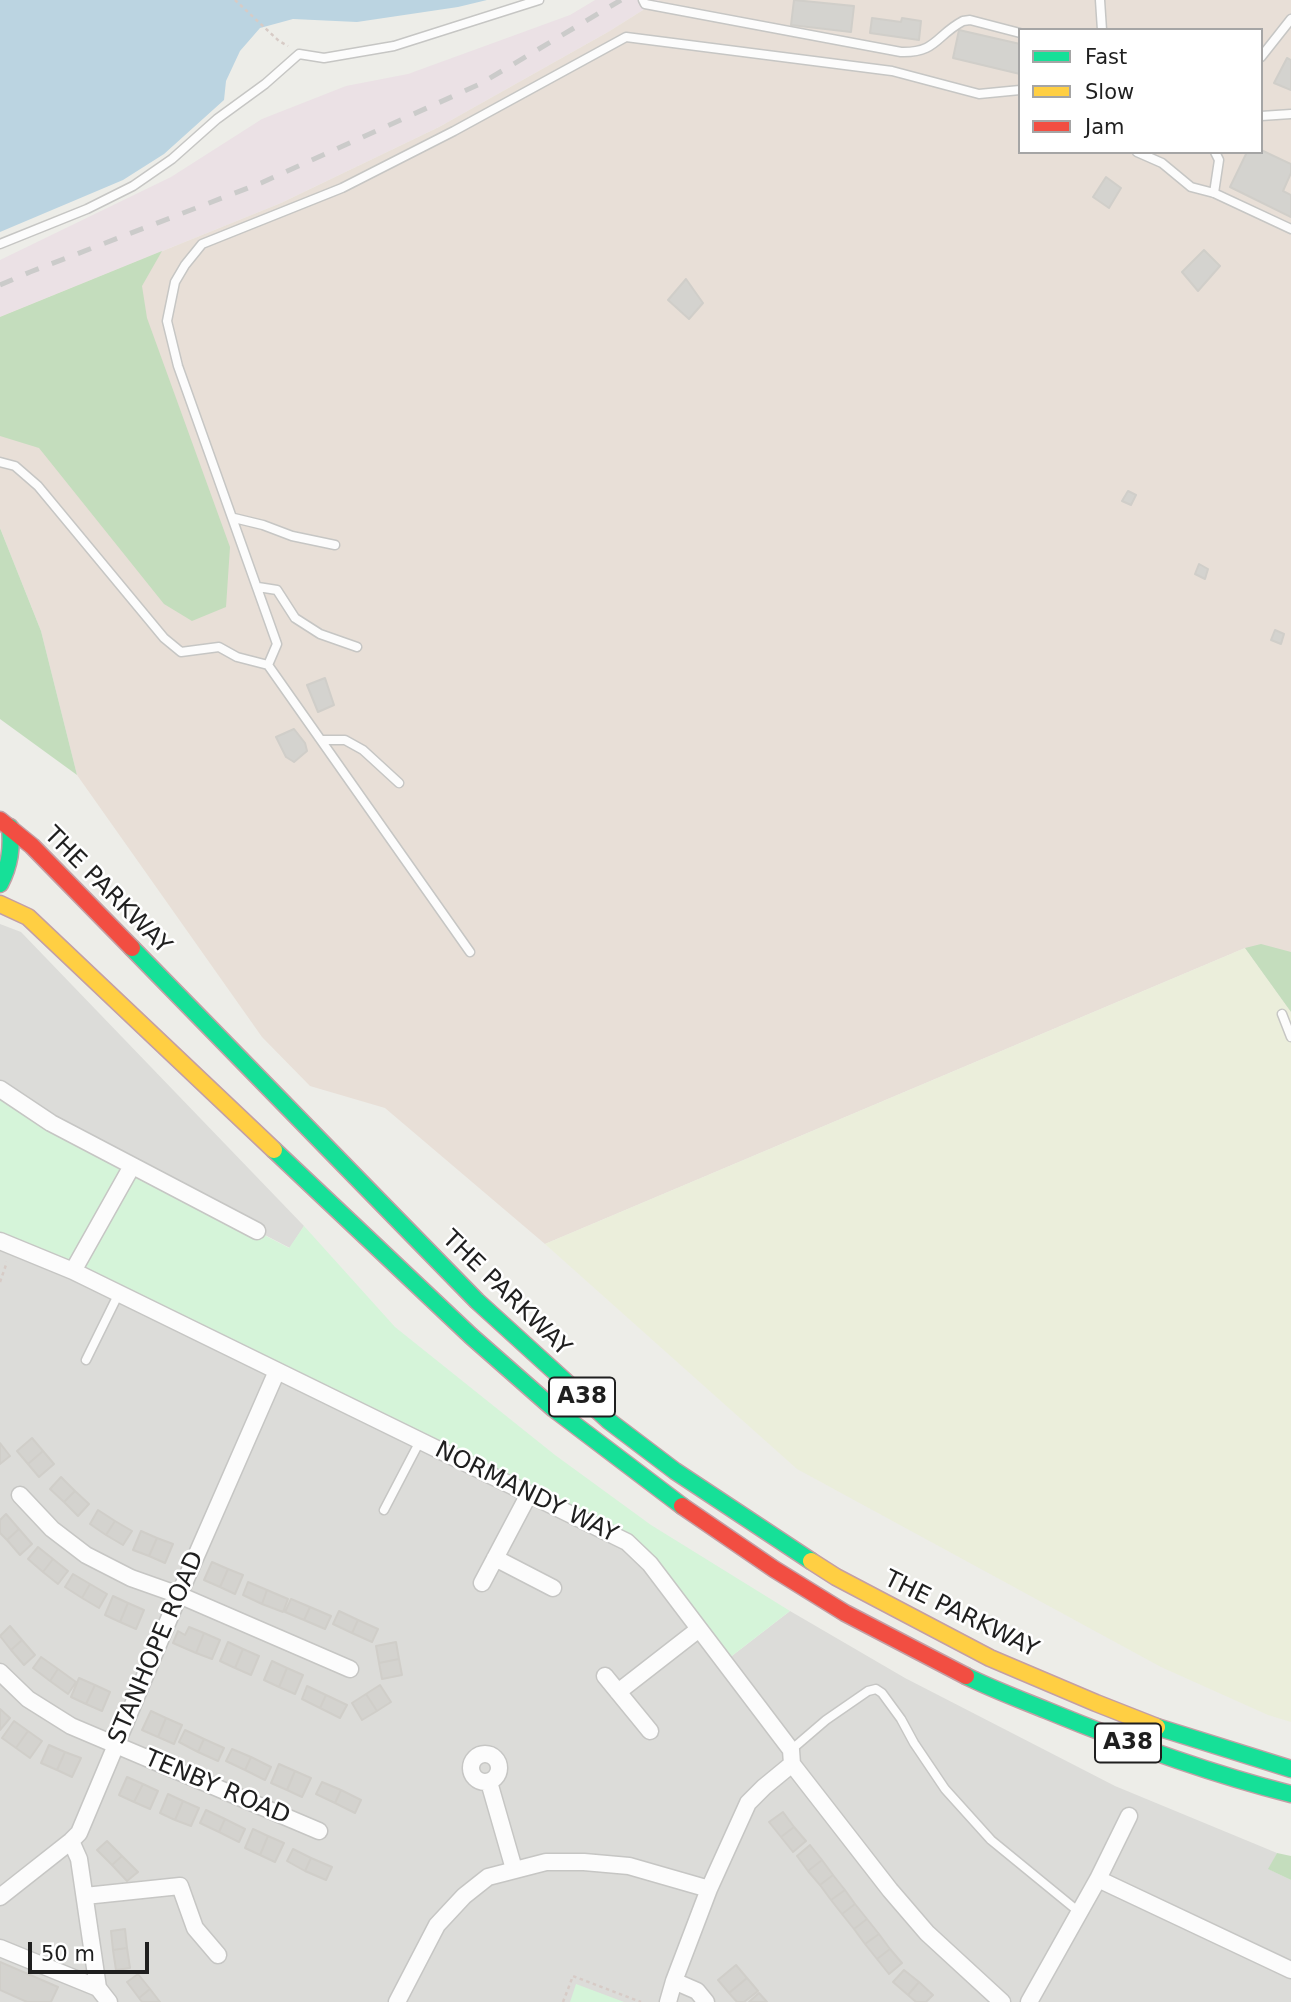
<!DOCTYPE html>
<style>
body{margin:0}
#map{position:relative;width:1291px;height:2002px;overflow:hidden;background:#edede8;font-family:"DejaVu Sans",sans-serif}
canvas{display:block}
.legend{position:absolute;left:1018px;top:28px;width:245px;height:126px;box-sizing:border-box;background:#fff;border:2px solid #a5a5a5;margin:0;padding:9px 12px;list-style:none;font-size:21px;color:#1f1f1f}
.legend li{display:flex;align-items:center;gap:14px;height:35px}
.legend b{width:35px;border:2px solid #a5a5a5}
.scale{position:absolute;left:28px;top:1942px;width:121px;height:32px;box-sizing:border-box;border:4px solid #1f1f1f;border-top:0;padding-left:9px;font-size:21px;line-height:24px;white-space:nowrap;color:#1f1f1f;-webkit-text-stroke:5px #fff;paint-order:stroke}
</style>
<div id="map">
<canvas width="1291" height="2002"></canvas>
<ul class="legend">
<li><b style="height:9px;background:#16e098"></b>Fast</li>
<li><b style="height:9px;background:#ffcf43"></b>Slow</li>
<li><b style="height:9px;background:#f24e42"></b>Jam</li>
</ul>
<div class="scale">50 m</div>
</div>
<script>
const ctx = document.querySelector('canvas').getContext('2d');
ctx.lineJoin = 'round';
function fillPath(path, color) { ctx.fillStyle = color; ctx.fill(path, 'evenodd'); }
function trace(path, color, width, dash) { ctx.strokeStyle = color; ctx.lineWidth = width; ctx.lineCap = dash ? 'butt' : 'round'; ctx.setLineDash(dash || []); ctx.stroke(path); }
function label(font, color, halo, rows, align = 'center') {
  ctx.font = font + ' "DejaVu Sans",sans-serif'; ctx.lineWidth = 5; ctx.setLineDash([]); ctx.textBaseline = 'middle'; ctx.strokeStyle = halo; ctx.fillStyle = color; for (const [text, x, y, turn = 0] of rows) {
    ctx.save(); ctx.translate(x, y); ctx.rotate((+turn || 0) * Math.PI / 180); ctx.textAlign = isNaN(turn) ? turn : align; if (halo) ctx.strokeText(text, 0, 0); ctx.fillText(text, 0, 0); ctx.restore();
  }
}
const residential = new Path2D(`
 M 0,924 L 21,932 L 304,1226 L 290,1248 L 132,1166 L 0,1089 Z
 M 0,1246 L 73,1271 L 627,1542 L 724,1662 L 790,1611 L 905,1678 L 1115,1786 L 1277,1853 L 1269,1869 L 1291,1880 L 1291,2002 L 0,2002 Z`);
const industrial = new Path2D(`
 M 595,0 L 659,0 L 608,32 L 439,127 L 281,203 L 0,317 L 0,260 L 171,177 L 262,119 L 346,86 L 408,74 L 570,15 Z`);
const military = new Path2D(`
 M 659,0 L 1291,0 L 1291,1012 L 1245,948 L 545,1244 L 385,1108 L 310,1086 L 262,1037 L 77,775 L 41,631 L 0,528 L 0,317 L 281,203 L 439,127 L 608,32 ZM 1020,30 L 1261,30 L 1261,152 L 1020,152 Z`);
const farmland = new Path2D(`
 M 1245,948 L 1291,1012 L 1291,1722 L 1268,1715 L 1161,1667 L 797,1469 L 545,1244 Z`);
const forest = new Path2D(`
 M 162,251 L 142,286 L 147,318 L 230,547 L 226,607 L 192,621 L 164,604 L 39,448 L 0,436 L 0,317 Z
 M 0,528 L 41,631 L 77,775 L 0,719 Z
 M 1261,944 L 1291,952 L 1291,1012 L 1245,948 Z
 M 1277,1853 L 1291,1856 L 1291,1880 L 1268,1869 Z`);
const park = new Path2D(`
 M 0,1089 L 132,1166 L 289,1248 L 304,1226 L 395,1327 L 555,1455 L 651,1525 L 790,1611 L 724,1662 L 627,1542 L 73,1271 L 0,1246 Z
 M 576,1984 L 624,2002 L 570,2002 Z`);
const water = new Path2D(`
 M 0,0 L 487,0 L 458,7 L 357,22 L 293,19 L 260,28 L 240,51 L 226,81 L 224,100 L 164,154 L 123,180 L 0,232 Z`);
const building = new Path2D(`
 M 794,0 L 854,6 L 851,32 L 791,25 Z
 M 872,18 L 901,22 L 902,18 L 921,21 L 919,40 L 870,33 Z
 M 959,30 L 1020,44 L 1020,74 L 953,58 Z
 M 1287,58 L 1291,60 L 1291,90 L 1274,83 Z
 M 1261,150 L 1291,164 L 1291,173 L 1283,191 L 1291,195 L 1291,217 L 1230,187 L 1247,152 L 1261,152 Z
 M 1106,177 L 1121,188 L 1109,208 L 1093,197 Z
 M 1204,250 L 1220,266 L 1198,291 L 1182,272 Z
 M 686,279 L 703,303 L 689,319 L 668,300 Z
 M 1128,491 L 1136,495 L 1131,505 L 1122,501 Z
 M 1199,564 L 1208,569 L 1205,579 L 1195,574 Z
 M 1275,630 L 1284,634 L 1281,644 L 1271,640 Z
 M 325,678 L 334,705 L 318,712 L 307,685 Z
 M 294,729 L 305,743 L 307,751 L 294,762 L 286,757 L 276,737 Z
 M 32,1438 L 43,1451 L 28,1464 L 17,1451 Z
 M 0,1443 L 10,1456 L 0,1464 Z
 M 43,1451 L 54,1464 L 39,1477 L 28,1464 Z
 M 61,1477 L 75,1491 L 64,1502 L 50,1489 Z
 M 75,1491 L 89,1504 L 78,1516 L 64,1502 Z
 M 98,1510 L 115,1521 L 106,1535 L 90,1524 Z
 M 6,1514 L 19,1529 L 7,1540 L 0,1533 L 0,1520 Z
 M 115,1521 L 132,1531 L 123,1545 L 106,1535 Z
 M 19,1529 L 32,1544 L 20,1555 L 7,1540 Z
 M 141,1531 L 157,1538 L 149,1556 L 133,1550 Z
 M 157,1538 L 173,1544 L 165,1563 L 149,1556 Z
 M 38,1547 L 53,1559 L 43,1572 L 28,1559 Z
 M 53,1559 L 68,1571 L 58,1584 L 43,1572 Z
 M 212,1562 L 228,1569 L 220,1587 L 204,1580 Z
 M 228,1569 L 243,1575 L 235,1594 L 220,1587 Z
 M 73,1574 L 90,1584 L 82,1598 L 65,1587 Z
 M 248,1582 L 267,1590 L 262,1604 L 243,1595 Z
 M 90,1584 L 107,1594 L 99,1608 L 82,1598 Z
 M 267,1590 L 288,1599 L 283,1612 L 262,1604 Z
 M 113,1596 L 128,1603 L 120,1622 L 105,1615 Z
 M 291,1599 L 310,1607 L 304,1620 L 285,1612 Z
 M 128,1603 L 144,1610 L 136,1629 L 120,1622 Z
 M 310,1607 L 331,1616 L 325,1629 L 304,1620 Z
 M 339,1611 L 358,1620 L 352,1633 L 333,1624 Z
 M 358,1620 L 378,1629 L 372,1642 L 352,1633 Z
 M 10,1626 L 22,1640 L 11,1650 L 0,1636 Z
 M 189,1627 L 204,1633 L 196,1653 L 173,1643 L 178,1631 L 185,1635 Z
 M 204,1633 L 220,1640 L 212,1659 L 196,1653 Z
 M 22,1640 L 35,1655 L 24,1665 L 11,1650 Z
 M 228,1642 L 243,1649 L 235,1668 L 220,1661 Z
 M 396,1642 L 399,1659 L 379,1663 L 376,1646 Z
 M 243,1649 L 259,1656 L 251,1675 L 235,1668 Z
 M 41,1657 L 58,1669 L 50,1681 L 33,1668 Z
 M 399,1659 L 402,1675 L 382,1679 L 379,1663 Z
 M 272,1661 L 287,1668 L 279,1687 L 264,1680 Z
 M 287,1668 L 303,1675 L 295,1694 L 279,1687 Z
 M 58,1669 L 76,1682 L 68,1694 L 50,1681 Z
 M 79,1678 L 95,1685 L 86,1704 L 71,1697 Z
 M 95,1685 L 110,1692 L 102,1711 L 86,1704 Z
 M 380,1685 L 391,1702 L 377,1711 L 366,1694 Z
 M 307,1686 L 326,1695 L 320,1708 L 302,1699 Z
 M 366,1694 L 377,1711 L 362,1720 L 352,1703 Z
 M 326,1695 L 347,1705 L 340,1718 L 320,1708 Z
 M 0,1709 L 10,1718 L 0,1730 Z
 M 151,1711 L 166,1718 L 158,1737 L 142,1730 Z
 M 166,1718 L 182,1725 L 174,1744 L 158,1737 Z
 M 14,1721 L 28,1731 L 16,1748 L 2,1738 Z
 M 185,1730 L 204,1739 L 198,1752 L 179,1742 Z
 M 28,1731 L 42,1741 L 30,1758 L 16,1748 Z
 M 204,1739 L 224,1748 L 218,1761 L 198,1752 Z
 M 49,1745 L 65,1752 L 57,1770 L 41,1763 Z
 M 232,1749 L 251,1757 L 245,1770 L 226,1761 Z
 M 65,1752 L 81,1758 L 72,1777 L 57,1770 Z
 M 251,1757 L 271,1767 L 265,1780 L 245,1770 Z
 M 279,1764 L 295,1771 L 287,1790 L 271,1783 Z
 M 295,1771 L 311,1778 L 302,1797 L 287,1790 Z
 M 127,1777 L 143,1784 L 134,1802 L 119,1795 Z
 M 322,1782 L 341,1790 L 335,1803 L 316,1794 Z
 M 143,1784 L 158,1791 L 150,1809 L 134,1802 Z
 M 341,1790 L 361,1800 L 355,1813 L 335,1803 Z
 M 168,1794 L 183,1801 L 175,1820 L 160,1813 Z
 M 183,1801 L 199,1808 L 191,1826 L 175,1820 Z
 M 206,1810 L 225,1819 L 219,1832 L 200,1823 Z
 M 783,1812 L 794,1827 L 781,1837 L 769,1822 Z
 M 225,1819 L 245,1829 L 239,1842 L 219,1832 Z
 M 794,1827 L 806,1841 L 793,1852 L 781,1837 Z
 M 253,1829 L 268,1836 L 260,1855 L 245,1848 Z
 M 268,1836 L 284,1843 L 275,1862 L 260,1855 Z
 M 107,1841 L 122,1856 L 112,1865 L 97,1850 Z
 M 810,1845 L 822,1860 L 808,1871 L 797,1856 Z
 M 293,1849 L 311,1858 L 305,1871 L 287,1861 Z
 M 122,1856 L 138,1872 L 127,1881 L 112,1865 Z
 M 311,1858 L 332,1867 L 326,1880 L 305,1871 Z
 M 822,1860 L 833,1875 L 820,1885 L 808,1871 Z
 M 833,1875 L 845,1890 L 831,1900 L 820,1885 Z
 M 845,1890 L 855,1904 L 842,1914 L 831,1900 Z
 M 855,1904 L 867,1919 L 854,1929 L 842,1914 Z
 M 867,1919 L 879,1934 L 865,1944 L 854,1929 Z
 M 125,1929 L 127,1948 L 113,1950 L 111,1931 Z
 M 879,1934 L 890,1949 L 877,1959 L 865,1944 Z
 M 127,1948 L 130,1968 L 116,1970 L 113,1950 Z
 M 890,1949 L 902,1963 L 889,1974 L 877,1959 Z
 M 0,1962 L 58,1987 L 51,2002 L 27,2002 L 0,1990 Z
 M 736,1965 L 747,1978 L 729,1993 L 718,1980 Z
 M 904,1970 L 919,1982 L 908,1995 L 893,1982 Z
 M 138,1974 L 150,1989 L 139,1998 L 127,1982 Z
 M 747,1978 L 758,1991 L 744,2002 L 737,2002 L 729,1993 Z
 M 919,1982 L 933,1995 L 926,2002 L 916,2002 L 908,1995 Z
 M 150,1989 L 160,2002 L 142,2002 L 139,1998 Z
 M 759,1993 L 767,2002 L 749,2002 Z`);
const path = new Path2D(`
 M 235,0 L 279,41 L 288,46
 M 0,1282 L 7,1262
 M 563,2002 L 573,1976 L 641,2002`);
const lane = new Path2D(`
 M 643,0 L 645,4 L 901,52 C 937,53 936,35 963,21 L 970,20 L 1020,33
 M 1100,0 L 1102,30
 M 1261,57 L 1291,19
 M 1261,116 L 1291,114
 M 1137,152 L 1162,163 L 1191,187 L 1214,193 L 1291,229
 M 1214,193 L 1219,160 L 1215,152
 M 0,244 L 87,209 L 133,186 L 172,159 L 217,119 L 265,84 L 299,54 L 324,58 L 394,46 L 539,0
 M 0,462 L 15,466 L 38,486 L 164,638 L 181,652 L 219,647 L 237,657 L 268,665
 M 234,518 L 263,525 L 292,536 L 335,545
 M 258,587 L 277,590 L 295,618 L 320,634 L 357,647
 M 322,740 L 345,740 L 363,750 L 399,783
 M 470,952 L 268,665 L 277,644 L 178,366 L 167,321 L 175,282 L 185,265 L 202,244 L 342,188 L 454,131 L 626,37 L 892,71 L 979,94 L 1020,90
 M 1282,1014 L 1291,1037
 M 86,1360 L 119,1293
 M 384,1510 L 420,1441
 M 791,1750 L 826,1720 L 868,1691 L 876,1689 L 882,1693 L 901,1719 L 914,1743 L 945,1789 L 991,1840 L 1079,1912`);
const street = new Path2D(`
 M 0,1089 L 51,1123 L 257,1231
 M 0,1241 L 73,1271 L 627,1542 L 650,1564 L 791,1750 L 792,1764 L 890,1890 L 927,1933 L 1002,2002
 M 73,1271 L 132,1166
 M 20,1495 L 52,1529 L 86,1555 L 131,1578 L 179,1595 L 350,1669
 M 495,1558 L 553,1588
 M 482,1583 L 529,1494
 M 0,1672 L 28,1699 L 71,1726 L 319,1831
 M 605,1676 L 650,1731
 M 618,1692 L 699,1629
 M471 1768a14 14 0 1 1 28 0a14 14 0 1 1-28 0Z
 M 489,1782 L 514,1869
 M 71,1841 L 79,1859 L 98,1988
 M 1098,1879 L 1291,1970
 M 85,1896 L 180,1886 L 195,1928 L 218,1955
 M 0,1897 L 71,1841 L 79,1833 L 179,1595 L 277,1371
 M 0,1948 L 98,1988 L 109,2002
 M 674,1981 L 697,1991 L 706,2002
 M 397,2002 L 437,1925 L 464,1896 L 488,1877 L 546,1862 L 584,1862 L 629,1866 L 709,1889
 M 668,2002 L 674,1981 L 709,1889 L 748,1803 L 764,1787 L 792,1764
 M 1029,2002 L 1098,1879 L 1129,1816`);
const fast = new Path2D(`
 M 0,884 C 10,865 12,848 10,827
 M 132,948 L 477,1301 L 609,1421 L 675,1471 L 811,1561
 M 274,1150 L 471,1336 L 554,1409 L 682,1506
 M 966,1676 C 992,1689 1019,1699 1046,1710 C 1126,1743 1207,1773 1291,1794
 M 1157,1727 L 1291,1769`);
const slow = new Path2D(`
 M 0,904 L 28,917 L 274,1150
 M 811,1561 L 836,1577 L 990,1658 L 1096,1703 L 1157,1727`);
const jam = new Path2D(`
 M 0,820 L 32,846 L 132,948
 M 682,1506 L 774,1569 L 845,1613 L 966,1676`);
const rail = new Path2D(`
 M 0,285 L 30,272 L 261,183 L 480,84 L 621,0`);
const shields = [
 [582,1397,66],
 [1128,1743,66]
];
const shieldNames = [
 ["A38",582,1397],
 ["A38",1128,1743]
];
const streetNames = [
 ["THE PARKWAY",107,891,45],
 ["THE PARKWAY",506,1294,44],
 ["NORMANDY WAY",526,1493,26],
 ["THE PARKWAY",961,1615,26],
 ["STANHOPE ROAD",157,1648,-67],
 ["TENBY ROAD",217,1788,23]
];
fillPath(residential, '#dcdcd9');
fillPath(industrial, '#ebe1e5');
fillPath(military, '#e8dfd7');
fillPath(farmland, '#ebeedb');
fillPath(forest, '#c4ddbd');
fillPath(park, '#d5f4d9');
fillPath(water, '#bbd4e1');
fillPath(building, '#d4d3cf');
trace(building, '#d0cec9', 2);
trace(lane, '#c6c6c4', 11);
trace(street, '#c6c6c4', 19);
trace(fast, '#c39fa5', 19);
trace(slow, '#c39fa5', 19);
trace(jam, '#c39fa5', 19);
trace(path, '#d7cbc6', 2.5, [3.5, 3.5]);
trace(lane, '#fcfcfc', 8);
trace(street, '#fcfcfc', 16);
trace(fast, '#16e098', 16);
trace(slow, '#ffcf43', 16);
trace(jam, '#f24e42', 16);
trace(rail, '#cbcbca', 5, [14, 14]);
for (const [x, y, w] of shields) { const box = new Path2D(); box.roundRect(x - w / 2, y - 19.5, w, 39, 5); ctx.fillStyle = '#fff'; ctx.fill(box); trace(box, '#1f1f1f', 2); }
label('bold 23px', '#1f1f1f', null, shieldNames);
label('24px', '#1f1f1f', '#fff', streetNames);
</script>
